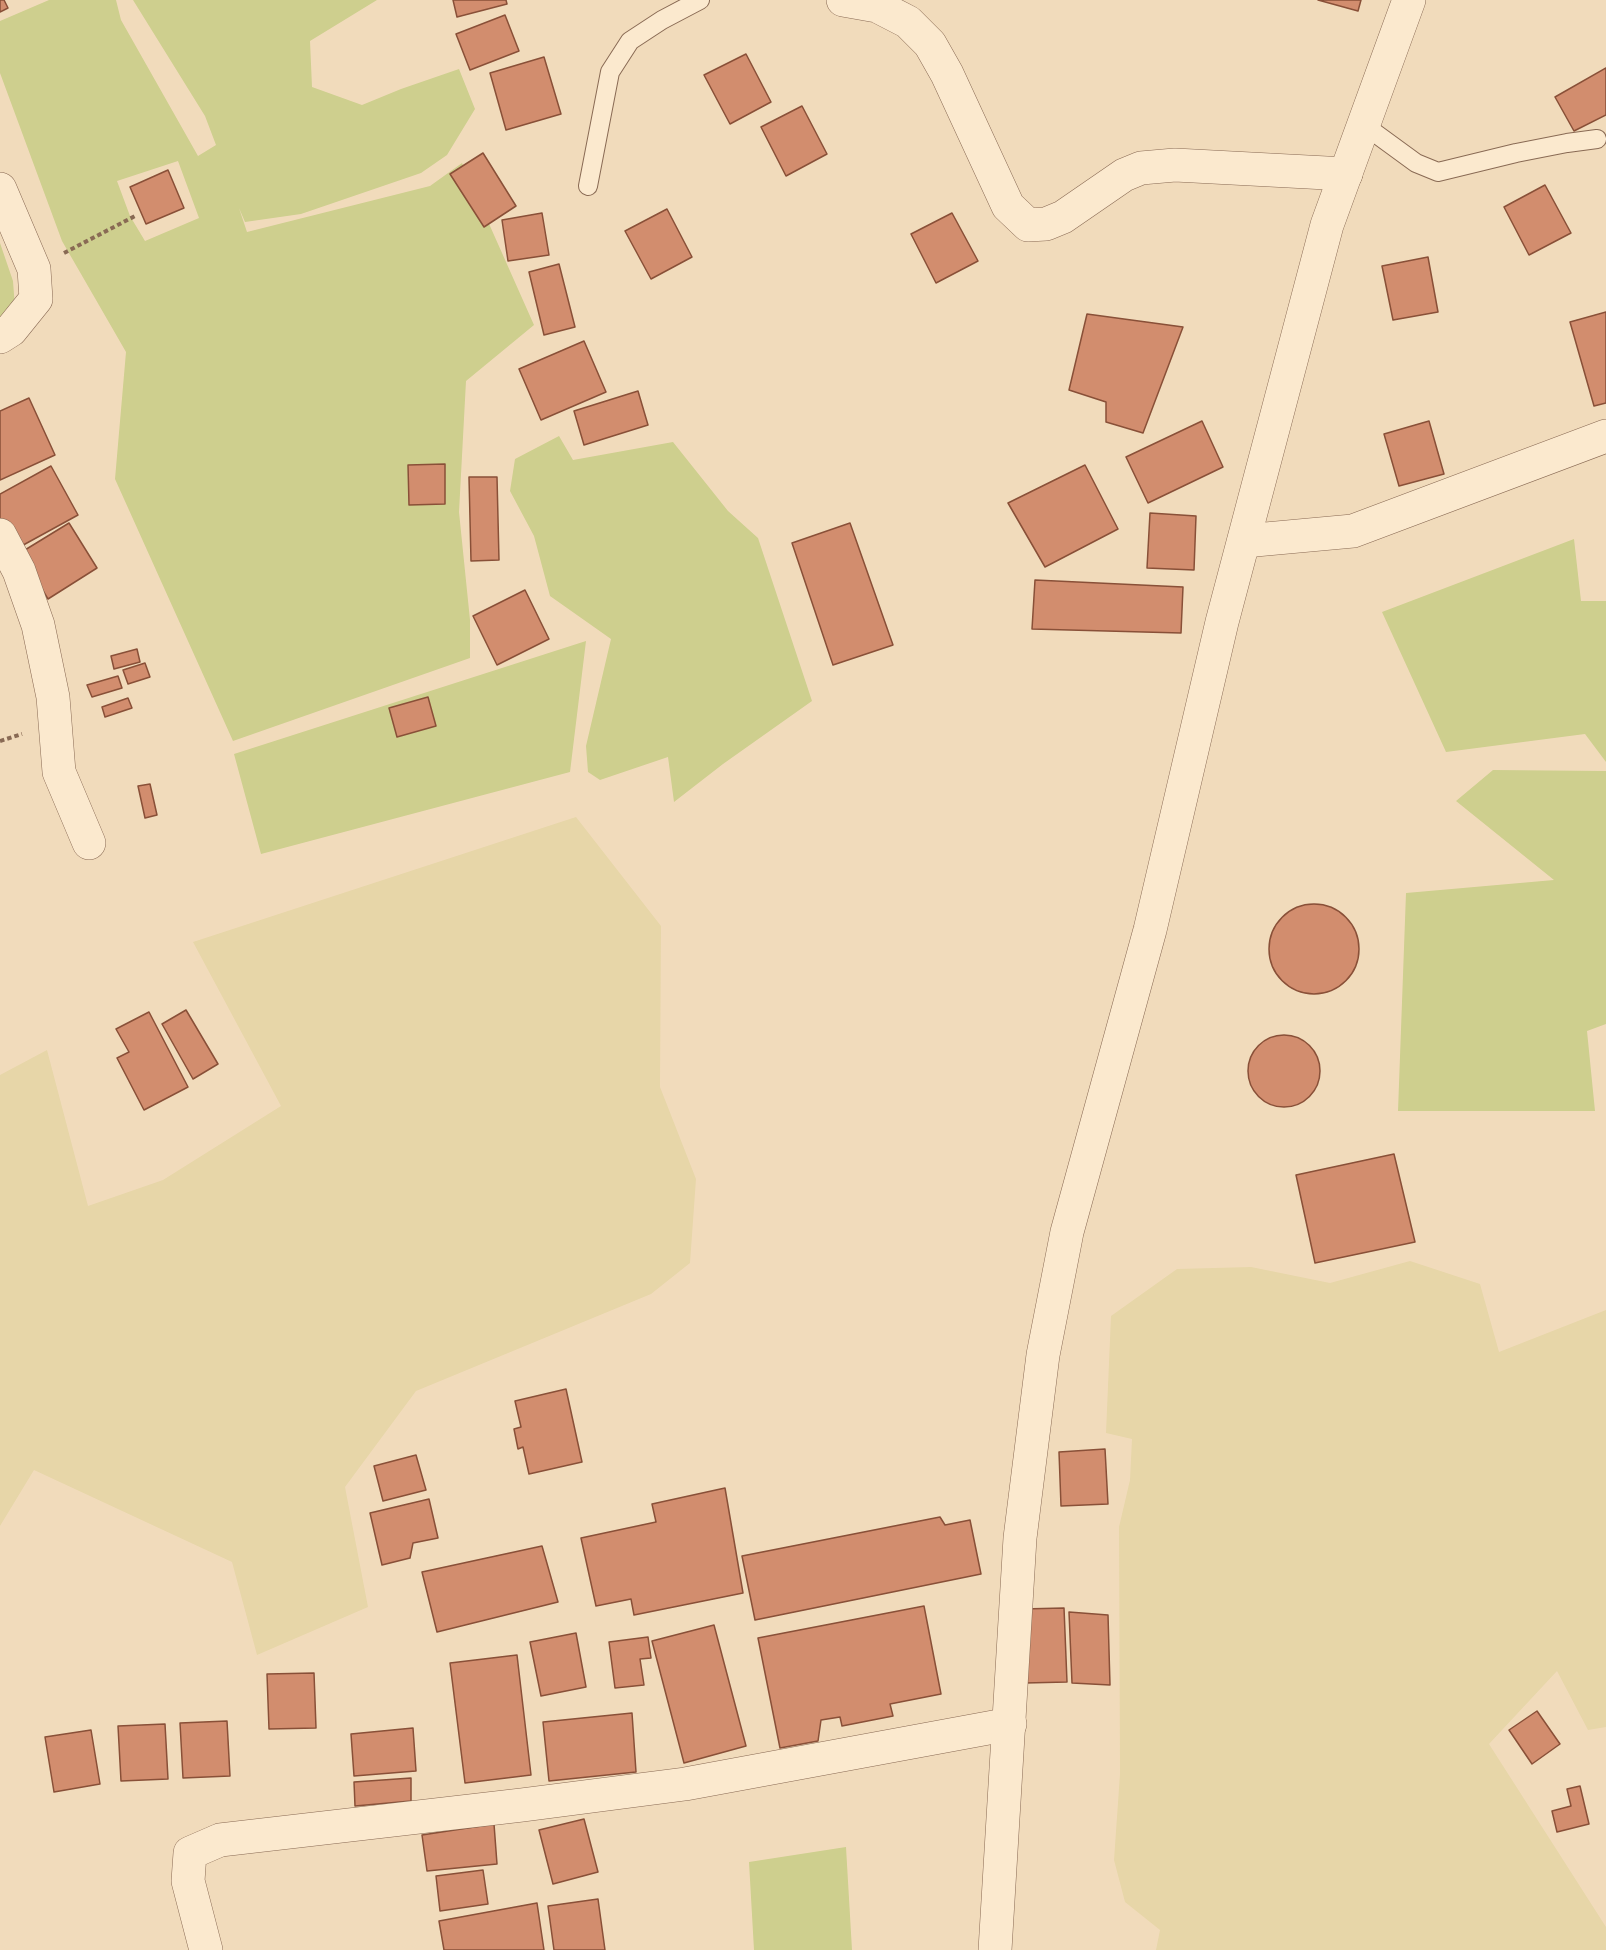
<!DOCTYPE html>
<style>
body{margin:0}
canvas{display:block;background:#f1dbbb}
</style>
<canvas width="1606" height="1950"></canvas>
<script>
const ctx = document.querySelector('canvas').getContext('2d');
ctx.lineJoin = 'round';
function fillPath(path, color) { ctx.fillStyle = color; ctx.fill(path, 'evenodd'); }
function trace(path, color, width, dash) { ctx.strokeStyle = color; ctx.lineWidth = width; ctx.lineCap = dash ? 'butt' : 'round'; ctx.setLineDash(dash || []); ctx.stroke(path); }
const farmland = new Path2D(`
 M 576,817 L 661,926 L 660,1087 L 696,1179 L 690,1263 L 651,1294 L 416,1391 L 345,1487 L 368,1607 L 257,1655 L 232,1562 L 34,1470 L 0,1526 L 0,1075 L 47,1050 L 88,1206 L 163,1180 L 281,1106 L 193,942 Z
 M 1410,1261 L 1480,1284 L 1499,1352 L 1606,1310 L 1606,1727 L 1588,1730 L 1557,1671 L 1489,1744 L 1606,1927 L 1606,1950 L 1156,1950 L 1160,1930 L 1125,1902 L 1114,1860 L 1120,1774 L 1119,1527 L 1130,1480 L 1132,1439 L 1106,1433 L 1111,1316 L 1177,1269 L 1251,1267 L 1330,1283 Z`);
const green = new Path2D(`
 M 49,0 L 116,0 L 121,20 L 198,156 L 216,145 L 205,116 L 133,0 L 377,0 L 310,41 L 312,87 L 362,105 L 401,89 L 459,69 L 475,109 L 447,155 L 421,173 L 301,214 L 245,222 L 239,208 L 247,232 L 430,186 L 462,163 L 534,325 L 466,381 L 459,512 L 470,620 L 470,658 L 233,741 L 115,479 L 126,352 L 62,241 L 0,73 L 0,21 ZM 178,161 L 199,218 L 145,241 L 130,216 L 117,181 Z
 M 0,243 L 13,281 L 15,308 L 0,328 Z
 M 559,436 L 573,460 L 673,442 L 728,511 L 758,538 L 812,701 L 723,764 L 674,802 L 668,757 L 600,780 L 588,772 L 586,746 L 611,639 L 550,596 L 534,536 L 510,491 L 515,459 Z
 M 1574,539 L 1581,601 L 1606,601 L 1606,762 L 1585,734 L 1446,752 L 1382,612 Z
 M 586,641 L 570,772 L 261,854 L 234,754 Z
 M 1493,770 L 1606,771 L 1606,1024 L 1587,1031 L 1595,1111 L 1398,1111 L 1406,893 L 1554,880 L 1456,801 Z
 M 846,1847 L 852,1950 L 754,1950 L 749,1862 Z`);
const building = new Path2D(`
 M 0,0 L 4,0 L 8,8 L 0,12 Z
 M 453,0 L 506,0 L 507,4 L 457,17 Z
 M 1318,0 L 1361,0 L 1358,11 Z
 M 505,15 L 519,51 L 470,70 L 456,34 Z
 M 746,54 L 771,102 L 730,124 L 704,75 Z
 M 544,57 L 561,114 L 506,130 L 490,73 Z
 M 1606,68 L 1606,115 L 1574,131 L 1555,97 Z
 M 802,106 L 827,154 L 786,176 L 761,127 Z
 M 483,153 L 516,206 L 484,227 L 450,174 Z
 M 168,170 L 184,208 L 146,224 L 130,187 Z
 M 1545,185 L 1571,233 L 1529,255 L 1504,207 Z
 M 667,209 L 692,257 L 651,279 L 625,231 Z
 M 542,213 L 549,255 L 508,261 L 502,220 Z
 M 952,213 L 978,261 L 936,283 L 911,234 Z
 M 1428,257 L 1438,312 L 1393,320 L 1382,266 Z
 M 559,264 L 575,327 L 544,335 L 529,272 Z
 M 1606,312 L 1606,403 L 1594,406 L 1570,322 Z
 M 1087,314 L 1183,327 L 1143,433 L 1106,422 L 1106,402 L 1069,390 Z
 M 584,341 L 606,392 L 541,420 L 519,369 Z
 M 638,391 L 648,425 L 584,445 L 574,411 Z
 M 29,398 L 55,455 L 0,480 L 0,411 Z
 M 1202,421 L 1223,467 L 1148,503 L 1126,457 Z
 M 1429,421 L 1444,474 L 1399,486 L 1384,434 Z
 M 445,464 L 445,504 L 409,505 L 408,465 Z
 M 1085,465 L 1118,529 L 1045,567 L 1008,503 Z
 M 51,466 L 78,515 L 16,549 L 0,522 L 0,494 Z
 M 469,477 L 497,477 L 499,560 L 471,561 Z
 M 1150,513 L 1196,516 L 1194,570 L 1147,568 Z
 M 69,523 L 97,568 L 48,599 L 20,553 Z
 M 850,523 L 893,645 L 833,665 L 792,543 Z
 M 1035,580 L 1183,587 L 1181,633 L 1032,629 Z
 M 525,590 L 549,639 L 497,665 L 473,616 Z
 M 137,649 L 140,662 L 114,669 L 111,656 Z
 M 145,663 L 150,677 L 128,684 L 123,670 Z
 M 118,676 L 122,688 L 92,697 L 87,685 Z
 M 428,697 L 436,726 L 397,737 L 389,708 Z
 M 128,698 L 132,708 L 105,717 L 102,707 Z
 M 150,784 L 157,815 L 145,818 L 138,786 Z
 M1269 949a45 45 0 1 1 90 0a45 45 0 1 1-90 0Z
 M 186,1010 L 218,1064 L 193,1079 L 162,1024 Z
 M 149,1012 L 188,1087 L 144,1110 L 117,1058 L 129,1052 L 116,1029 Z
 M1248 1071a36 36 0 1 1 72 0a36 36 0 1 1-72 0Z
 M 1394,1154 L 1415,1242 L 1315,1263 L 1296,1175 Z
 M 566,1389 L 582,1462 L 529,1474 L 523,1447 L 518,1449 L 514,1429 L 521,1427 L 515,1401 Z
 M 1105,1449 L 1108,1504 L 1061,1506 L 1059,1452 Z
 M 416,1455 L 426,1490 L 383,1501 L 374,1466 Z
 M 725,1488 L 743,1593 L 634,1615 L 631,1599 L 596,1606 L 581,1538 L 656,1522 L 652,1504 Z
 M 429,1499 L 438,1538 L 413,1543 L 410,1558 L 382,1565 L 370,1513 Z
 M 940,1517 L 945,1525 L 970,1520 L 981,1574 L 755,1620 L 742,1556 Z
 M 542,1546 L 558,1602 L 437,1632 L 422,1572 Z
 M 924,1606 L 941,1694 L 890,1704 L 893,1716 L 842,1726 L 840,1717 L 821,1720 L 818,1741 L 780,1748 L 758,1638 Z
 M 1064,1608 L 1067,1682 L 1025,1683 L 1022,1609 Z
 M 1069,1612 L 1108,1615 L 1110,1685 L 1072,1683 Z
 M 714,1625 L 746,1746 L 684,1763 L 652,1641 Z
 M 576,1633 L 586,1687 L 541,1696 L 530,1642 Z
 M 648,1637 L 651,1658 L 640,1659 L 644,1685 L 615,1688 L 609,1642 Z
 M 517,1655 L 531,1775 L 465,1783 L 450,1663 Z
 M 314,1673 L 316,1728 L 269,1729 L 267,1674 Z
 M 1537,1711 L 1560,1744 L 1532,1764 L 1509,1730 Z
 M 632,1713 L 636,1772 L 549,1781 L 543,1722 Z
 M 227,1721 L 230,1776 L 183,1778 L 180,1723 Z
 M 165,1724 L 168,1779 L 121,1781 L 118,1726 Z
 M 413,1728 L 416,1771 L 354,1776 L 351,1734 Z
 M 91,1730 L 100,1784 L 54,1792 L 45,1737 Z
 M 411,1778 L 411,1801 L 355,1806 L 354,1782 Z
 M 1580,1786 L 1589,1824 L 1557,1832 L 1552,1811 L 1571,1806 L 1567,1789 Z
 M 584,1819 L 598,1872 L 553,1884 L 539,1830 Z
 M 494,1824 L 497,1864 L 427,1871 L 422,1835 Z
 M 483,1870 L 488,1904 L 440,1911 L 436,1876 Z
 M 598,1899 L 605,1950 L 554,1950 L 548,1906 Z
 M 537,1903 L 544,1950 L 444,1950 L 439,1921 Z`);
const path = new Path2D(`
 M 64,253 L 137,215
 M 0,741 L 22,734`);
const service = new Path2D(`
 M 1364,125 L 1416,163 L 1438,172 L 1516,153 L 1567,143 L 1597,139
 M 588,186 L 610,72 L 630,41 L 662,20 L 700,0`);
const minor = new Path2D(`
 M 843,0 L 877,6 L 908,22 L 930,44 L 947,74 L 1008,206 L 1028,225 L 1046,224 L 1063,217 L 1124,175 L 1141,168 L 1175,165 L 1346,174
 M 0,189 L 34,269 L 36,299 L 11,330 L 0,337
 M 0,535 L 19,571 L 38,625 L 53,697 L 59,772 L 89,843
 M 1244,541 L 1353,531 L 1606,436
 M 206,1950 L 188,1881 L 190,1853 L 220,1840 L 522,1805 L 685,1784 L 1010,1724`);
const tertiary = new Path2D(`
 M 995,1950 L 1020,1538 L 1043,1355 L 1067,1232 L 1150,930 L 1222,622 L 1327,225 L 1409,0`);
fillPath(farmland, '#e7d6a8');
fillPath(green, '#cecf8e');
fillPath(building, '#d28d6e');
trace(building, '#895038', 1.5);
trace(service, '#896a54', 20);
trace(minor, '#896a54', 34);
trace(tertiary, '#896a54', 34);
trace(path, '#896a54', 4, [4.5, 3]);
trace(service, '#fbe9ce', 18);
trace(minor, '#fbe9ce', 33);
trace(tertiary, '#fbe9ce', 33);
</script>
